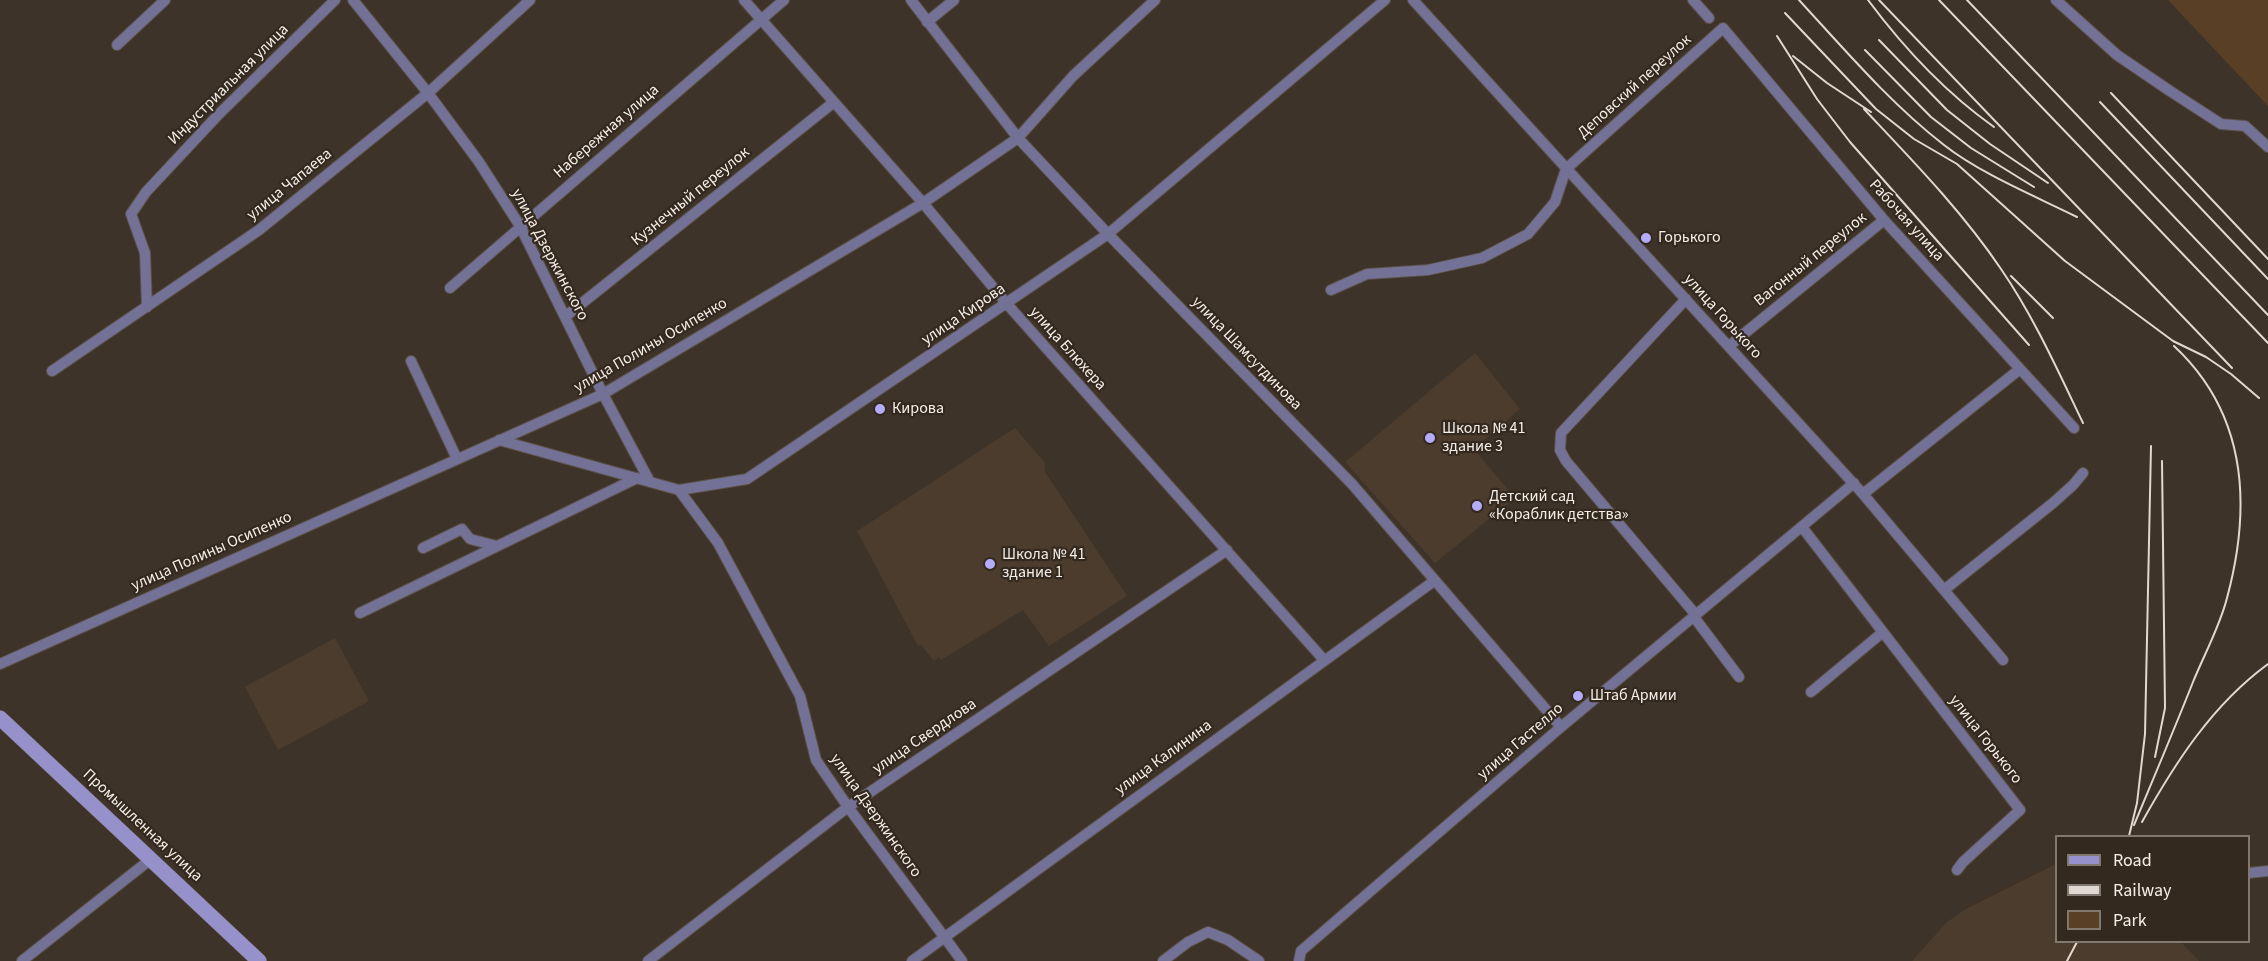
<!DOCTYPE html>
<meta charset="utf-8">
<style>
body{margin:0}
#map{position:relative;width:2268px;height:961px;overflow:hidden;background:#3e3329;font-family:"Source Sans 3",sans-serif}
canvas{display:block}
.legend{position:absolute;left:2055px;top:835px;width:195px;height:108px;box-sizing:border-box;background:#34291f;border:2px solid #81786f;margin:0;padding:8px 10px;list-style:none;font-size:18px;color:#f5eee7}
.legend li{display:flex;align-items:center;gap:12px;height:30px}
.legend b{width:30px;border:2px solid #81786f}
</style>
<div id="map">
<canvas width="2268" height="961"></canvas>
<ul class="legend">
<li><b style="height:8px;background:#9691cb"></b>Road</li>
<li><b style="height:8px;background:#e0d8d1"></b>Railway</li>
<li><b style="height:16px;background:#593f26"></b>Park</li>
</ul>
</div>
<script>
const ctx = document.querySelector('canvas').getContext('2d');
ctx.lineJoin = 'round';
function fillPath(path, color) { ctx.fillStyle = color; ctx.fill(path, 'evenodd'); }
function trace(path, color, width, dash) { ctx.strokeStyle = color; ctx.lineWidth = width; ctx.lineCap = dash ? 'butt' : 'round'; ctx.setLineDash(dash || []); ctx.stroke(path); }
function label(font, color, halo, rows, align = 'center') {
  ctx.font = font + ' "Source Sans 3",sans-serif'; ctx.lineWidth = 4.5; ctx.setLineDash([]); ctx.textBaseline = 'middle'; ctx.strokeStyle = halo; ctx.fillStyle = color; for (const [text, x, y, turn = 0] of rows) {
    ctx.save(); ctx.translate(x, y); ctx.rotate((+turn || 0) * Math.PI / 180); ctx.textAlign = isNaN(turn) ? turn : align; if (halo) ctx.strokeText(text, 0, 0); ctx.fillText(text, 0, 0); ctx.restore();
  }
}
const built = new Path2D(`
 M 1475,353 L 1520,409 L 1474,449 L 1515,498 L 1435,563 L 1345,462 Z
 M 1015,428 L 1045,463 L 1045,472 L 1127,596 L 1049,646 L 1023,610 L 941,660 L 939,657 L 934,661 L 921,645 L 918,646 L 857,531 Z
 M 335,638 L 369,701 L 278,750 L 245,687 Z
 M 2056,864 L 2056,942 L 2181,942 L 2199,961 L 1912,961 L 1946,923 L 1964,910 Z`);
const green = new Path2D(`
 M 2168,0 L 2268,0 L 2268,106 Z`);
const minor = new Path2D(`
 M 353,0 L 428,93 L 479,162 L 520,226 L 603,394 L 650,482
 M 744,0 L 923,203 L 1007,304 L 1324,660
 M 911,0 L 1018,138 L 1108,234 L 1352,484 L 1561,727
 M 1413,0 L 1863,494 L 2003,660
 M 1693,0 L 1709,18
 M 2056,0 L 2117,55 L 2170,91 L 2221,124 L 2245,126 L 2268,147
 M 927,22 L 954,0
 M 117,45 L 165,0
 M 450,288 L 784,0
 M 1331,290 L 1367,274 L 1428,270 L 1482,258 L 1528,234 L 1555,202 L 1566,169 L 1723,28 L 1884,220 L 2074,428
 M 1686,299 L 1561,433 L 1560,450 L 1566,461 L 1696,615
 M 147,307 L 145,253 L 131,214 L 146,192 L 218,115 L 335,0
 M 566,316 L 834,102
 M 1729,346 L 1884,220
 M 411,361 L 457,459
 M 52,371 L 259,230 L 428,93 L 530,0
 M 499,440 L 679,490 L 747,479 L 1108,234 L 1385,0
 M 679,490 L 718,543 L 800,696 L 816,760 L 848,807 L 962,961
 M 1863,494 L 2020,369
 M 1802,527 L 2020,810 L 1963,862 L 1957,870
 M 423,548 L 462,529 L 470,539 L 497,546
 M 1944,590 L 2053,503 L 2073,485 L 2083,473
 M 360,613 L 637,478
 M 1694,617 L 1739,677
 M 0,664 L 603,394 L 923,203 L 1018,138 L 1073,76 L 1155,0
 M 1811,692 L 1883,632
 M 2248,873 L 2268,871
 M 22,961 L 151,859
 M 648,961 L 848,807 L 1227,550
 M 912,961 L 1434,581
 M 1163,961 L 1188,942 L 1208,932 L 1228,940 L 1259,961
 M 1299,961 L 1301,951 L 1561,727 L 1854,483`);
const secondary = new Path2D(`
 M 0,718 L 259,961`);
const rail = new Path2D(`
 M 1799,0 C 1845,50 1890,103 1944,145 C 1981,174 2035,196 2077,217
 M 1868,0 C 1903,47 1946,93 1994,127
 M 1879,0 L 2232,368
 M 1939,0 L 2268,343
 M 1967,0 L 2268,315
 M 1785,13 L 1876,109 L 1914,139 L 1957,164 L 2065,261 L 2173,341 L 2206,357 L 2231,374 L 2259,398
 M 1777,36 L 1817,99 L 1850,142 L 2029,345
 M 1879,40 L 1947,110 L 1990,144 L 2048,183
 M 1865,50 L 1931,117 L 1971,148 L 2034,187
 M 1793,56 L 1827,83 L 1871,112
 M 2111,93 L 2268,259
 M 2100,102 L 2268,279
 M 1864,109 C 1912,160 1962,211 2001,269 C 2034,317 2058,371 2083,423
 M 2011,276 L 2053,318
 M 2155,757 L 2165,708 L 2162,461
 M 2142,822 C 2175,763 2212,705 2268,664
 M 2134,825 C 2154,777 2174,730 2193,682 C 2204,655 2220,626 2227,598 C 2252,505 2247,414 2174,346
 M 2129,836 L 2137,803 L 2145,734 L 2151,446
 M 2067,961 L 2077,942`);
const markers = [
 [1646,238,6,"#b4acf9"],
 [880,409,6,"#b4acf9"],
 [1430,438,6,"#b4acf9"],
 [1477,506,6,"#b4acf9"],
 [990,564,6,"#b4acf9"],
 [1578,696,6,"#b4acf9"]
];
const streetNames = [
 ["Индустриальная улица",229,85,-45],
 ["Деповский переулок",1635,87,-42],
 ["Набережная улица",607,132,-41],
 ["улица Чапаева",290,185,-39],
 ["Кузнечный переулок",691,197,-39],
 ["Рабочая улица",1906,221,48],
 ["улица Дзержинского",549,255,62],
 ["Вагонный переулок",1811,260,-39],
 ["улица Кирова",964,315,-34],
 ["улица Горького",1722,317,48],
 ["улица Полины Осипенко",651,346,-30],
 ["улица Блюхера",1067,349,48],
 ["улица Шамсутдинова",1246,354,46],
 ["улица Полины Осипенко",212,552,-24],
 ["улица Свердлова",925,737,-34],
 ["улица Горького",1985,740,52],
 ["улица Гастелло",1521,742,-41],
 ["улица Калинина",1164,758,-36],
 ["улица Дзержинского",875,816,55],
 ["Промышленная улица",142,826,43]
];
const poiNames = [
 ["Горького",1658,238],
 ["Кирова",892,409],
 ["Школа № 41",1442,429],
 ["здание 3",1442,447],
 ["Детский сад",1489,497],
 ["«Кораблик детства»",1489,515],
 ["Школа № 41",1002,555],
 ["здание 1",1002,573],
 ["Штаб Армии",1590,696]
];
fillPath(built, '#4c3c2d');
fillPath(green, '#593f26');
trace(minor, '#5b5147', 12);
trace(secondary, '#5b5147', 16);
trace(minor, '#737195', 10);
trace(secondary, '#9691cb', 15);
trace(rail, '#e0d8d1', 2);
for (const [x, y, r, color] of markers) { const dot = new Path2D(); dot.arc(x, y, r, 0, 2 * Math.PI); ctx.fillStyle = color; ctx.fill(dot); trace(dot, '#34291f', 2); }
label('16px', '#f5eee7', '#34291f', streetNames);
label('16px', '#f5eee7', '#34291f', poiNames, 'left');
</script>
